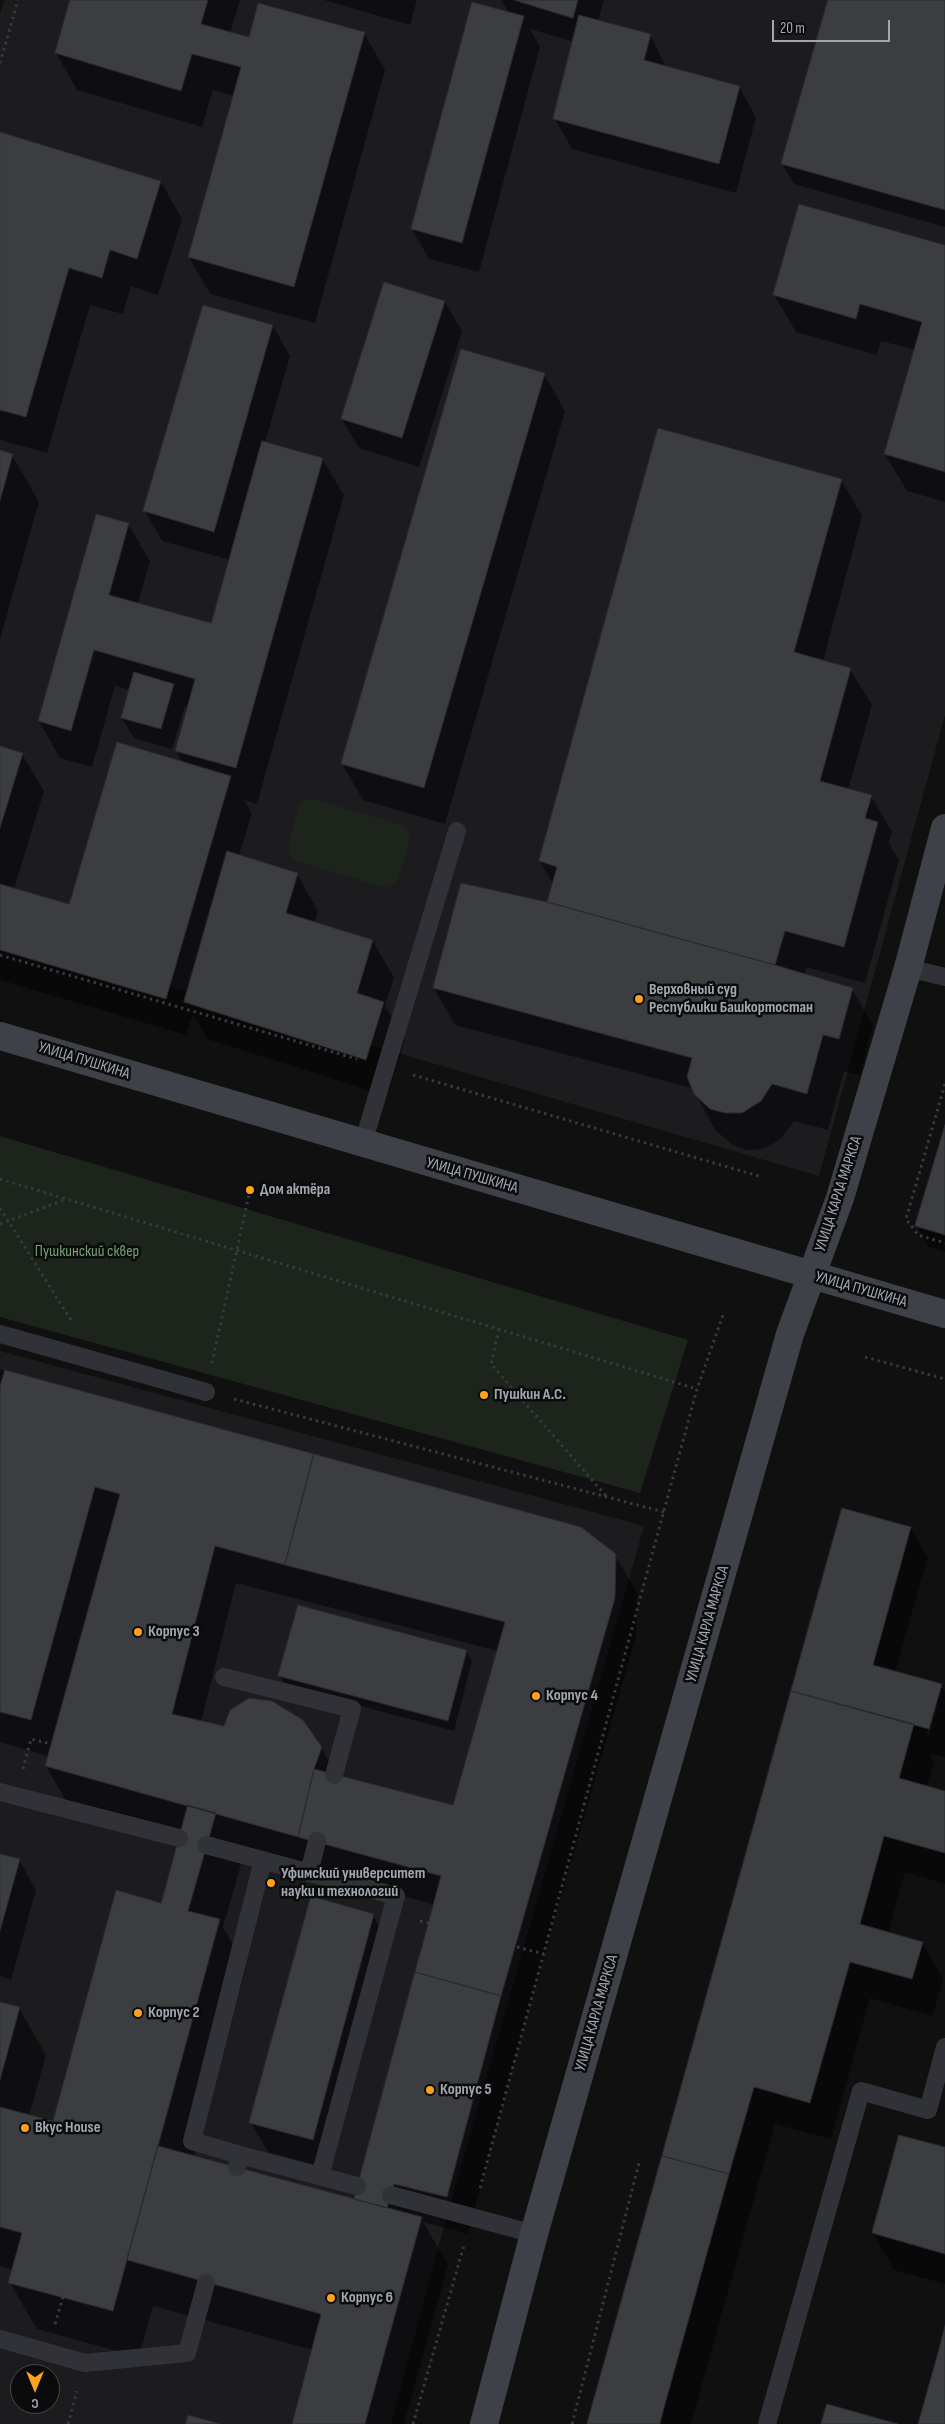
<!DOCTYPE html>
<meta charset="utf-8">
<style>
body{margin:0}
#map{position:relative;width:945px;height:2424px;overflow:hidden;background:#101011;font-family:"Sofia Sans Condensed",sans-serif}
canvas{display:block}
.north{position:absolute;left:10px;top:2364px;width:50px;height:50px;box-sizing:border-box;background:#0b0b0c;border:1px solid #47494f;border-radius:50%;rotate:180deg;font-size:14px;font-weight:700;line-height:20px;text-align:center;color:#a0a7b3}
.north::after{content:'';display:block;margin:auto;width:18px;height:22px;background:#ffa11a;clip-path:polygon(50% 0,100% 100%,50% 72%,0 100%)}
.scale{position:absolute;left:772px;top:20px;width:118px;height:22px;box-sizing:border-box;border:2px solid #a0a7b3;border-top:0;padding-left:6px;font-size:15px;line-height:18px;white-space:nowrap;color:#a0a7b3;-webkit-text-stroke:4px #0b0b0c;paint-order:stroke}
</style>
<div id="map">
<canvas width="945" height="2424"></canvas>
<div class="north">С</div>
<div class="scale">20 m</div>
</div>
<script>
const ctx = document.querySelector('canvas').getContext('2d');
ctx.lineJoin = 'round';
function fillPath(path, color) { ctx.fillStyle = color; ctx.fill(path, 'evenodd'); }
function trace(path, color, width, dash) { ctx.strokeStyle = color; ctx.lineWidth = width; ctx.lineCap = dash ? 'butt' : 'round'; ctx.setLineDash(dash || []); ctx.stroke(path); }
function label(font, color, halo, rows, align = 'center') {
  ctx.font = font + ' "Sofia Sans Condensed",sans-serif'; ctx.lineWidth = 5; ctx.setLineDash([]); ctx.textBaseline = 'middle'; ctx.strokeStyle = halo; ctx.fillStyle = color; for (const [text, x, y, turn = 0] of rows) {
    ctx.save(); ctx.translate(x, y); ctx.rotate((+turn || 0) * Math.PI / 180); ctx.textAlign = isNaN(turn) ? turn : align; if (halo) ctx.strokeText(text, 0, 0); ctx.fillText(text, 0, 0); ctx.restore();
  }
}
const built = new Path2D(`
 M 4,0 L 945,0 L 945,715 L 819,1176 L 0,937 L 0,15 Z
 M 0,1351 L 644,1526 L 440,2241 L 391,2424 L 0,2424 ZM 20,2374 L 50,2374 L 50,2404 L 20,2404 Z`);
const green = new Path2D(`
 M 313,799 L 403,825 L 408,831 L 410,838 L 398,879 L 392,884 L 383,887 L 295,861 L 289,854 L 288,846 L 299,805 L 305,800 Z
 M 0,1136 L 688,1340 L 640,1493 L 0,1317 Z`);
const shadow = new Path2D(`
 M 72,0 L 240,0 L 230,33 L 250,38 L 364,33 L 385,70 L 315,323 L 210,294 L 189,257 L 234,96 L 213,90 L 202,127 L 77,90 L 56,53 Z
 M 324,0 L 417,0 L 410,25 Z
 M 501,0 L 604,0 L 598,21 L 650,35 L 666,67 L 739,87 L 756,117 L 736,193 L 572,149 L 555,119 L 574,42 L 530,29 L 540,47 L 479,272 L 429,259 L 412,229 L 509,13 Z
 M 829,0 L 945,0 L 945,227 L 794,184 L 782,164 Z
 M 0,134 L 161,182 L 182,219 L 158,295 L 131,286 L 123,314 L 90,305 L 47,453 L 0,440 Z
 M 945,246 L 945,502 L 907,491 L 885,454 L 915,350 L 881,341 L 877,355 L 796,332 L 774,295 Z
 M 445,302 L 462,331 L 419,467 L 359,448 L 342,419 Z
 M 204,307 L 273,326 L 290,356 L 265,443 L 322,459 L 344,495 L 257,804 L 244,800 L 252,813 L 239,856 L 297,874 L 318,911 L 314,923 L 373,941 L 394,978 L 385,1006 L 405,1040 L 387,1096 L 207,1039 L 193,1014 L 186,1035 L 0,980 L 0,747 L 22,754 L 44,791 L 14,889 L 70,905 L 183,763 L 176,751 L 188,707 L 185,706 L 172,749 L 134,738 L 122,718 L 130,690 L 115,686 L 92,767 L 60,758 L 39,721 L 128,524 L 150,561 L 138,604 L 211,625 L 230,560 L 162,541 L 145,511 Z
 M 544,374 L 565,411 L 445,824 L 363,800 L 342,764 Z
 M 0,451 L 12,455 L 39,502 L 0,639 Z
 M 841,480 L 862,516 L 823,661 L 850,669 L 872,705 L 848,790 L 871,796 L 892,832 L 889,843 L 899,860 L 865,983 L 806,967 L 804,975 L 852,989 L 873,1026 L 860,1075 L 844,1071 L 828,1130 L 794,1121 L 782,1138 L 763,1149 L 747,1150 L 733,1145 L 716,1131 L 692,1088 L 455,1025 L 434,988 L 548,904 L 553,884 L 540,861 Z
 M 945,1129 L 945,1252 L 929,1247 L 917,1226 Z
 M 0,1369 L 580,1528 L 615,1555 L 637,1592 L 636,1636 L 522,2033 L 468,2234 L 423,2222 L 448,2265 L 404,2424 L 293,2424 L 313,2350 L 153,2306 L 139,2357 L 37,2329 L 10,2283 L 13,2270 L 0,2266 L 0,2003 L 19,2008 L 46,2055 L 29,2116 L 54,2123 L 162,1904 L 181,1834 L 67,1803 L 46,1766 L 49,1756 L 0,1742 ZM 236,1583 L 498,1651 L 454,1806 L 337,1776 L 321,1747 L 201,1722 ZM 235,1849 L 435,1905 L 355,2200 L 194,2157 L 246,1967 L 223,1927 L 242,1861 Z
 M 910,1528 L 928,1557 L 895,1672 L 941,1685 L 945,1692 L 945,1757 L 929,1753 L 934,1762 L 927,1787 L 945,1792 L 945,1884 L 905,1872 L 888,1933 L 922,1943 L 943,1979 L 933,2016 L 870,1998 L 831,2139 L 775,2124 L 691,2424 L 589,2424 ZM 934,1707 L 937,1707 L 929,1735 L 927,1735 ZM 904,1753 L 907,1753 L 898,1784 L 896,1784 Z
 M 466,1651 L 472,1661 L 454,1731 L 286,1686 L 280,1676 Z
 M 0,1855 L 19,1860 L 36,1890 L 11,1980 L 0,1976 Z
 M 373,1915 L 390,1945 L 330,2169 L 268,2152 L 251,2123 Z
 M 945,2148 L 945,2284 L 894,2270 L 873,2233 Z`);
const building = new Path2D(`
 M 70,0 L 208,0 L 201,24 L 249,37 L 258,3 L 365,32 L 294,287 L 188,257 L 241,67 L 192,54 L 181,91 L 55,53 Z
 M 514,0 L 578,0 L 573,18 Z
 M 828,0 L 945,0 L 945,210 L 781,164 Z
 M 472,2 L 524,16 L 462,243 L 411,229 Z
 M 579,15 L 651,34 L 644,60 L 740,86 L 719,164 L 553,119 Z
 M 0,132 L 161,181 L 137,259 L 110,250 L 102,278 L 69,268 L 26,417 L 0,410 Z
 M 799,204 L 945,245 L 945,472 L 884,454 L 922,322 L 860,304 L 856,319 L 773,295 Z
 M 384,282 L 445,301 L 402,438 L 341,419 Z
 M 203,305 L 273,325 L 214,532 L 143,511 Z
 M 461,349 L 545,373 L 424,788 L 341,764 Z
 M 658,428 L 842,479 L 794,652 L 851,668 L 820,781 L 872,795 L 865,818 L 878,822 L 844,947 L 785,931 L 775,965 L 547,902 L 557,867 L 539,861 Z
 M 262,441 L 323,458 L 236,768 L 175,751 L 195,679 L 94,650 L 71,731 L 38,721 L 96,514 L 129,523 L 109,595 L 211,623 Z
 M 0,450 L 13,454 L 0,501 Z
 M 134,672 L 174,684 L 161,729 L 121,718 Z
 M 117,742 L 231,776 L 166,999 L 0,950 L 0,884 L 69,904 Z
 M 0,746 L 23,753 L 0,828 Z
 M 227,851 L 298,873 L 286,913 L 373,940 L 357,993 L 384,1002 L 366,1060 L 184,1002 Z
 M 461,883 L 547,902 L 775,965 L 853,988 L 839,1039 L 823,1035 L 807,1094 L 772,1084 L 761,1101 L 742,1113 L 725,1113 L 710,1109 L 694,1094 L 687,1077 L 692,1058 L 433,988 Z
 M 945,1125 L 945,1235 L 915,1226 Z
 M 5,1370 L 314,1454 L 285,1565 L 215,1546 L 172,1714 L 224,1726 L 230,1710 L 249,1698 L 272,1701 L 303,1720 L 322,1747 L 314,1769 L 298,1837 L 45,1766 L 120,1494 L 95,1487 L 31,1720 L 0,1712 L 0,1386 Z
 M 314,1454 L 581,1527 L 616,1554 L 615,1598 L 501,1996 L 415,1972 L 441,1876 L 298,1837 L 314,1769 L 453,1805 L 505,1622 L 285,1565 Z
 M 842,1508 L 911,1527 L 873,1665 L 942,1684 L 929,1729 L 791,1691 Z
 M 298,1605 L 467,1650 L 448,1721 L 278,1676 Z
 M 791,1691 L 914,1724 L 899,1778 L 945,1791 L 945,1853 L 884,1836 L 860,1924 L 923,1942 L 912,1979 L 850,1962 L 810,2103 L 754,2087 L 729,2174 L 662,2156 Z
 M 188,1805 L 216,1813 L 188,1911 L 220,1919 L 113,2311 L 8,2283 L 22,2233 L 0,2227 L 0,2107 L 53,2121 L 116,1890 L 161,1903 Z
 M 0,1854 L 20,1859 L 0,1931 Z
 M 311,1896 L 374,1914 L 313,2140 L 249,2123 Z
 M 415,1972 L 501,1996 L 447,2197 L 394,2184 L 387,2208 L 354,2199 Z
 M 0,2002 L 20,2007 L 0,2080 Z
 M 899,2135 L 945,2147 L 945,2254 L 872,2233 Z
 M 158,2146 L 422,2217 L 365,2424 L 292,2424 L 321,2314 L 127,2260 Z
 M 662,2156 L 729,2174 L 662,2415 L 660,2424 L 587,2424 Z
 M 945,2326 L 945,2424 L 918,2424 L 939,2349 Z
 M 827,2404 L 898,2424 L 821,2424 Z
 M 188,2415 L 221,2424 L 186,2424 Z`);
const path = new Path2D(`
 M 0,63 L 18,0
 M 0,955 L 357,1059
 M 413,1075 L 762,1177
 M 945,1084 L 906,1219 L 918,1235 L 945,1243
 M 0,1179 L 697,1389
 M 0,1208 L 73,1323
 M 0,1224 L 67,1199
 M 499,1329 L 491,1364 L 606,1496
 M 865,1357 L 945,1379
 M 212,1363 L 250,1190
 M 234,1399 L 664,1512
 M 23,1769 L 31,1739 L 51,1744
 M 420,1921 L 429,1923
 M 517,1947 L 544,1954
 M 480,2188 L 697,1389 L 723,1315
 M 55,2324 L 63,2297
 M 68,2424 L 77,2391
 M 413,2424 L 464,2245
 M 572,2424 L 639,2163`);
const lane = new Path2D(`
 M 908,968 L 945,977
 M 363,1143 L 457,831
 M 0,1334 L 206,1392
 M 224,1677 L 352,1709 L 334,1775
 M 0,1792 L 179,1838
 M 206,1845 L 396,1896 L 320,2176
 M 309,1873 L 317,1841
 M 240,2155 L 192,2141 L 263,1860
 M 237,2167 L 240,2155 L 357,2186
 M 391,2195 L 534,2234
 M 0,2339 L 85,2363 L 187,2353 L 206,2283
 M 767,2424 L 861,2091 L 928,2110 L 945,2047`);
const secondary = new Path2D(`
 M 0,1036 L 945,1314
 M 484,2424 L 534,2234 L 790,1334 L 840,1198 L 908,968 L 945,828`);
const markers = [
 [639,999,5,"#ffa11a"],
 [250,1190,5,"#ffa11a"],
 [484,1395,5,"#ffa11a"],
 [138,1632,5,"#ffa11a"],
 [536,1696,5,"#ffa11a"],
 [271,1883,5,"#ffa11a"],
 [138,2013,5,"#ffa11a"],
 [430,2090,5,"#ffa11a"],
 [25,2128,5,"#ffa11a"],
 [331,2298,5,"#ffa11a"]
];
const poiNames = [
 ["Верховный суд",649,990],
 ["Республики Башкортостан",649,1008],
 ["Дом актёра",260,1190],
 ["Пушкин А.С.",494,1395],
 ["Корпус 3",148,1632],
 ["Корпус 4",546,1696],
 ["Уфимский университет",281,1874],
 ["науки и технологий",281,1892],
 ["Корпус 2",148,2013],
 ["Корпус 5",440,2090],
 ["Вкус House",35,2128],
 ["Корпус 6",341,2298]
];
const streetNames = [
 ["УЛИЦА ПУШКИНА",84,1061,17],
 ["УЛИЦА ПУШКИНА",472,1176,16],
 ["УЛИЦА КАРЛА МАРКСА",839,1194,-72],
 ["УЛИЦА ПУШКИНА",861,1290,16],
 ["УЛИЦА КАРЛА МАРКСА",708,1624,-74],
 ["УЛИЦА КАРЛА МАРКСА",597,2013,-74]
];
const parkNames = [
 ["Пушкинский сквер",87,1252]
];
fillPath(built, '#1c1c1e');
fillPath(green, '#1c241c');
fillPath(shadow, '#0007');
fillPath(building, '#3c3d41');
trace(building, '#292a2d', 1);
trace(path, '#36393e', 3, [2.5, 4]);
trace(lane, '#303237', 18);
trace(secondary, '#3e4147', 28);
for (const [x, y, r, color] of markers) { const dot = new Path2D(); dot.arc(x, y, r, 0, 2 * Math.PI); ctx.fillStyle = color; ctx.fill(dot); trace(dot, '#0b0b0c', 2); }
label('bold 16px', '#a0a7b3', '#0b0b0c', poiNames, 'left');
label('16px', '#a0a7b3', '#0b0b0c', streetNames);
label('16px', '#75a075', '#0b0b0c', parkNames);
</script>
